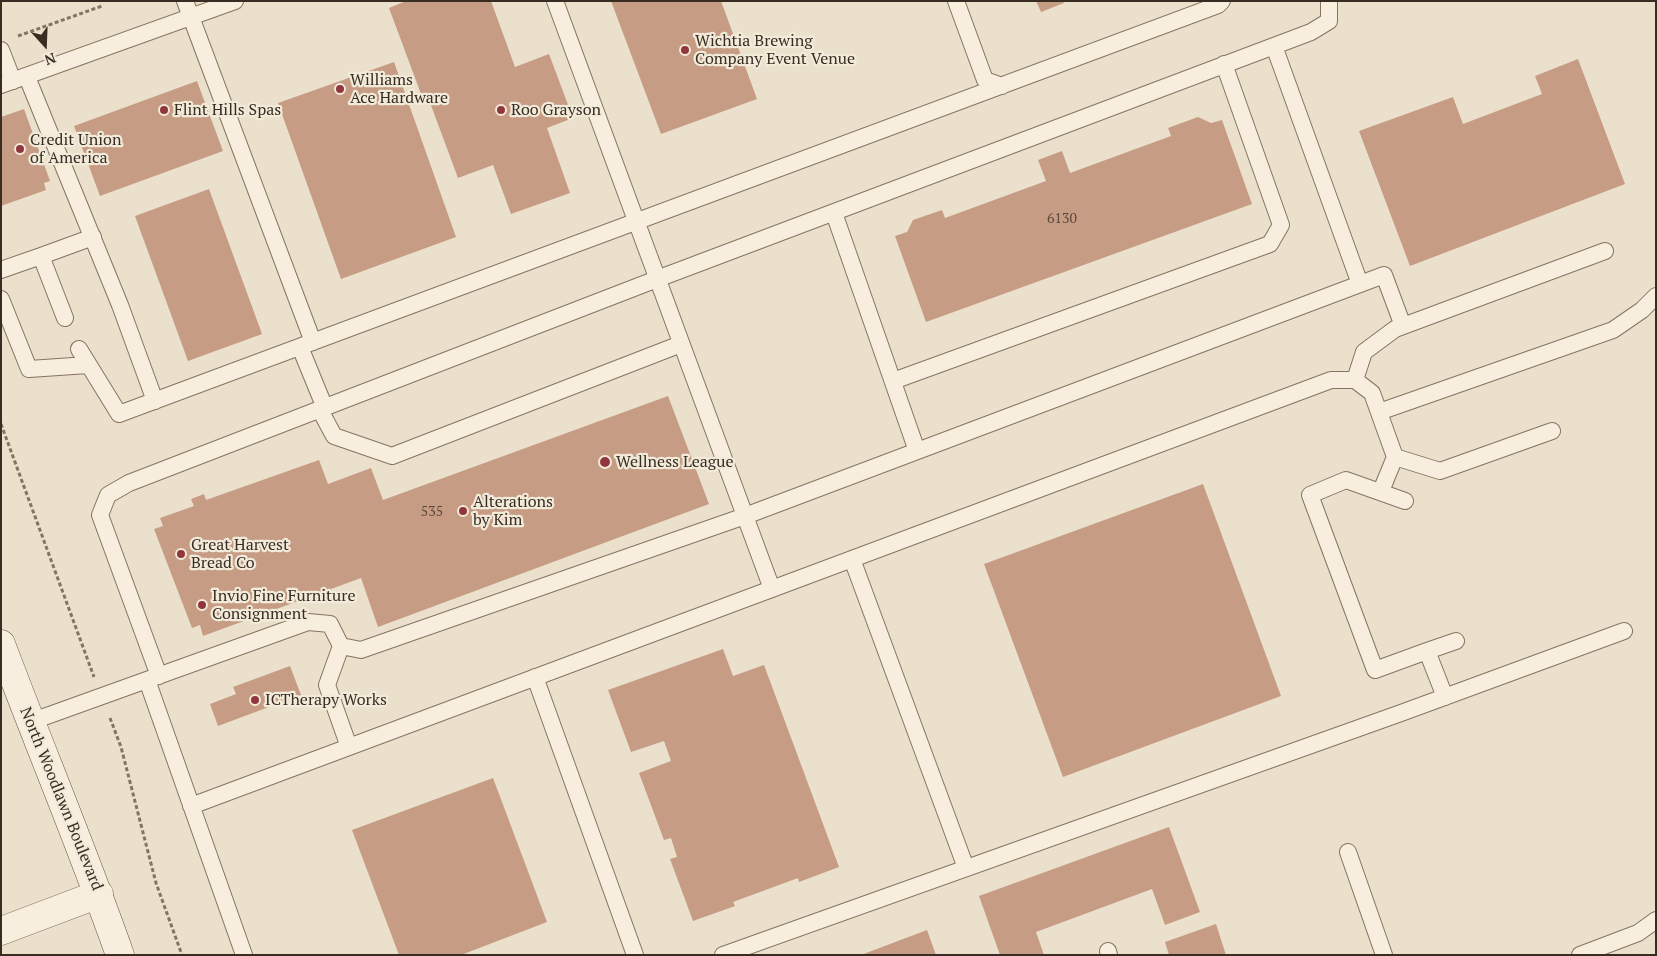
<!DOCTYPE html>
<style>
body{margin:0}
#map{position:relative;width:1657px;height:956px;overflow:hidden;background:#ebe0cb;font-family:"PT Serif",serif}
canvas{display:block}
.frame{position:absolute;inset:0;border:2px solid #392c23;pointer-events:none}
.north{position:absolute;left:20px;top:20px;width:50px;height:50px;-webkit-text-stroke:4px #f3ebda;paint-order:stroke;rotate:160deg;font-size:14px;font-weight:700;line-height:20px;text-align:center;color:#392c23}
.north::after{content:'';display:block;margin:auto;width:18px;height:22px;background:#392c23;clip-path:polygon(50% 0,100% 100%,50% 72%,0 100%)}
</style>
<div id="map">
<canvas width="1657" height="956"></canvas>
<div class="frame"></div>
<div class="north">N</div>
</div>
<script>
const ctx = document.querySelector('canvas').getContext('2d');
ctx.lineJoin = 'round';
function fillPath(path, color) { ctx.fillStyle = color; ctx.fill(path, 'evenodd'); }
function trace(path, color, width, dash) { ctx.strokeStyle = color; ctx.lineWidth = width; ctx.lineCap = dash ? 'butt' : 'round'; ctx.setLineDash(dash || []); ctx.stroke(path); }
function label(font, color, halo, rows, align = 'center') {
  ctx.font = font + ' "PT Serif",serif'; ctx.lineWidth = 4.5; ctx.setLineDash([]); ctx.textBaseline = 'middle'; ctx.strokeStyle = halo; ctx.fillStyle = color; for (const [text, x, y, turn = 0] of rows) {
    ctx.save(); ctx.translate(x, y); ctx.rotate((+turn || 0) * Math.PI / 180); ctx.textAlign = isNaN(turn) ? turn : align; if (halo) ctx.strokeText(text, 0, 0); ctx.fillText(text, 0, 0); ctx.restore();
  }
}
const building = new Path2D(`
 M 406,1 L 491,1 L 515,67 L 549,54 L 573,118 L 547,128 L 570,193 L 511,214 L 493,165 L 458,178 L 429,100 L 424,102 L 389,8 Z
 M 611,1 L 721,1 L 757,99 L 661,134 Z
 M 1036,1 L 1063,1 L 1064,3 L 1041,12 Z
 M 1578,59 L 1625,184 L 1410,266 L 1359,131 L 1453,97 L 1463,124 L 1542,94 L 1535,76 Z
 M 394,62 L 456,237 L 341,279 L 278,103 Z
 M 197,81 L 223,151 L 100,196 L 74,126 Z
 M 24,109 L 50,181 L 44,183 L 46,190 L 1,206 L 1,117 Z
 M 1198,117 L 1211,123 L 1222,120 L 1252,204 L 926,322 L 895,236 L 907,232 L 913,220 L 942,210 L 945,218 L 1046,181 L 1038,160 L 1062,151 L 1070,173 L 1171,136 L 1168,128 Z
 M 209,189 L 262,334 L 188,361 L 135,216 Z
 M 668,396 L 709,504 L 378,627 L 361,578 L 203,636 L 200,625 L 192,628 L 154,529 L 163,526 L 160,518 L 194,506 L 191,499 L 204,494 L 206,500 L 319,460 L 328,484 L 371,468 L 383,500 Z
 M 1203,484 L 1281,696 L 1063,777 L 984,564 Z
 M 723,649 L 733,676 L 764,665 L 839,867 L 799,882 L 798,878 L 733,902 L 735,906 L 693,921 L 670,859 L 677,857 L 671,838 L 664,840 L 639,773 L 671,761 L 664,741 L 631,752 L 608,690 Z
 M 290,666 L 301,695 L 218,726 L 210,704 L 236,694 L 233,687 Z
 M 493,778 L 547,922 L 461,955 L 399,955 L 352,830 Z
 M 1169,827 L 1200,912 L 1165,925 L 1152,889 L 1036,932 L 1044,955 L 1000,955 L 979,896 Z
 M 1216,924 L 1226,955 L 1169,955 L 1165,942 Z
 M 927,930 L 936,955 L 861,955 Z`);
const path = new Path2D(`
 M 18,36 L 102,6
 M 1,424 L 94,677
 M 110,718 L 121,747 L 156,883 L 182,955`);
const lane = new Path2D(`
 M 185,1 L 313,342
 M 555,1 L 772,589
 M 956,1 L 985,80 L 1002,86
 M 1274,46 L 1360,284 L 1384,275 L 1403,326
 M 1,50 L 13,81
 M 27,77 L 120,305 L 155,401
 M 1,85 L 235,1
 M 834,213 L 917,451
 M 41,256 L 93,237
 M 1,270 L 41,256 L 65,318
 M 1,299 L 29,369 L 88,365
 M 300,347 L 325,408
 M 79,349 L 119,414 L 1218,5 L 1222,1
 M 1355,380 L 1364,352 L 1395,329 L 1605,251
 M 893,381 L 1270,244 L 1281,225 L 1224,64
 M 320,410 L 334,436 L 392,456 L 681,344
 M 1379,412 L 1613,330 L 1642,310 L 1656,296
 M 1395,457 L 1440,471 L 1552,431
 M 1405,501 L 1346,480 L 1310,495 L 1375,670 L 1427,651
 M 852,559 L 966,868
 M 341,646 L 327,685 L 349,747
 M 159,676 L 100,515 L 108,495 L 129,483 L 657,279 L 1311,32 L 1329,21 L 1329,1
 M 535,677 L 635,955
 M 147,680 L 244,955
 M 1445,697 L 1427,651 L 1456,641
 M 30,722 L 308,622 L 330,624 L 341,646 L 361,650 L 745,516 L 1360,284
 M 191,806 L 1331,380 L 1355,380 L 1372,393 L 1395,457 L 1381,491
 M 1348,852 L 1384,955
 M 1108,951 L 1109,955
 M 723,955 L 1401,713 L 1624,631
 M 1580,955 L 1638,933 L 1656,920`);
const street = new Path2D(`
 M 1,931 L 99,894`);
const secondary = new Path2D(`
 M 1,644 C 40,748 83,850 120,955`);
const markers = [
 [685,50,5,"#91363c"],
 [340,89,5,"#91363c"],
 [164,110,5,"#91363c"],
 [501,110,5,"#91363c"],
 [20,149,5,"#91363c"],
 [605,462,6,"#91363c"],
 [463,511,5,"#91363c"],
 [181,554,5,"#91363c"],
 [202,605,5,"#91363c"],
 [255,700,5,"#91363c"]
];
const numberNames = [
 ["6130",1062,219],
 ["535",432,512]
];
const poiNames = [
 ["Wichtia Brewing",695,41],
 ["Company Event Venue",695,59],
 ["Williams",350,80],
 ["Ace Hardware",350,98],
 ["Flint Hills Spas",174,110],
 ["Roo Grayson",511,110],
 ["Credit Union",30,140],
 ["of America",30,158],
 ["Wellness League",616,462],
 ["Alterations",473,502],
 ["by Kim",473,520],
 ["Great Harvest",191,545],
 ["Bread Co",191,563],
 ["Invio Fine Furniture",212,596],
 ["Consignment",212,614],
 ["ICTherapy Works",265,700]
];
const streetNames = [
 ["North Woodlawn Boulevard",61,799,68]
];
fillPath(building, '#c69c85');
trace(lane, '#877361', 18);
trace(street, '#877361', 29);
trace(secondary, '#695444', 29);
trace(path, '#877361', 3, [4, 2.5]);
trace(lane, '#f7eede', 16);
trace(street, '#f7eede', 28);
trace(secondary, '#f7eede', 28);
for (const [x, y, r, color] of markers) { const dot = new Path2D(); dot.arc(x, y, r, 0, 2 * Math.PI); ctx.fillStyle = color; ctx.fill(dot); trace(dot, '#f3ebda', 2); }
label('14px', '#5c483c', null, numberNames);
label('16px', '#392c23', '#f3ebda', poiNames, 'left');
label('16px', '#392c23', '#f3ebda', streetNames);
</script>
